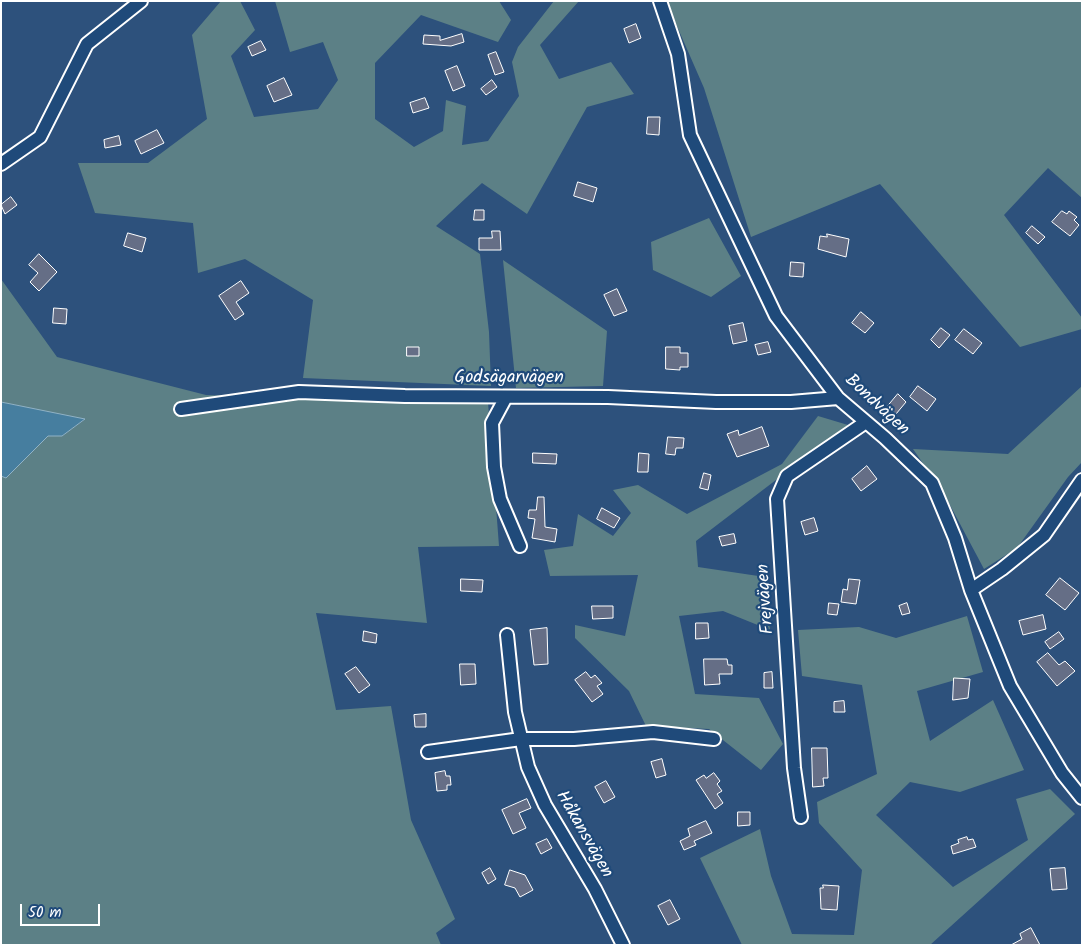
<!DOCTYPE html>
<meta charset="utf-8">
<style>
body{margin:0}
#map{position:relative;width:1083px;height:946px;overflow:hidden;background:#2d517c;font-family:Kalam,sans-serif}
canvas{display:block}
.frame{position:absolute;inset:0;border:2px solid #fff;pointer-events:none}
.scale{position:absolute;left:20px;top:904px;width:80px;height:22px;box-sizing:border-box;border:2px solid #fff;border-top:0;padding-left:6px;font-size:15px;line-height:18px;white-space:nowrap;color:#fff;-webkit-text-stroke:4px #1f4a7a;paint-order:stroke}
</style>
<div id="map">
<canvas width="1083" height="946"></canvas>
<div class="frame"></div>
<div class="scale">50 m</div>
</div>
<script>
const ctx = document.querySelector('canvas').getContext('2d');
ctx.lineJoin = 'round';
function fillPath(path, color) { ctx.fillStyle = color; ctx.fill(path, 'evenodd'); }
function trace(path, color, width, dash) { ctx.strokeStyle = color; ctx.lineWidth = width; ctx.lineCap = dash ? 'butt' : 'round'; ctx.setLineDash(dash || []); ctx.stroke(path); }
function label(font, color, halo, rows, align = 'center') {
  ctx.font = font + ' Kalam,sans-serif'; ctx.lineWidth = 4.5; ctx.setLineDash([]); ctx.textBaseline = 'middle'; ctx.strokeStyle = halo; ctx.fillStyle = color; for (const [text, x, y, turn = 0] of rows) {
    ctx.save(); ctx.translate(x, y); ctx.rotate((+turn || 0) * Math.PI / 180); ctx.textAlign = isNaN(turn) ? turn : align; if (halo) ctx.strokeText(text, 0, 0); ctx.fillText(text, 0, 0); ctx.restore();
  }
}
const green = new Path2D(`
 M 221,1 L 240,1 L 255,30 L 231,56 L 254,117 L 318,109 L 338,80 L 323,42 L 290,52 L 275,1 L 499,1 L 511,20 L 498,42 L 421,15 L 375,63 L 375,119 L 414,147 L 443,131 L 446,100 L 466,106 L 462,145 L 488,141 L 519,96 L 512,62 L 518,47 L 554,1 L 579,1 L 540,45 L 559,79 L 611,62 L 634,94 L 587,107 L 527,214 L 482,183 L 436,226 L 480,254 L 489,332 L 491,386 L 303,378 L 313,300 L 245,259 L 198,273 L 193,223 L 95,213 L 78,163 L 148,163 L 207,119 L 192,35 Z
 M 666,1 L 1082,1 L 1082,198 L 1048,168 L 1004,215 L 1082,318 L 1082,329 L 1020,347 L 880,184 L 751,237 L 704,88 Z
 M 709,218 L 741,276 L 711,297 L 653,270 L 651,242 Z
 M 503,260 L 607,331 L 603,386 L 516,388 Z
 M 1,279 L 57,357 L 206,395 L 488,402 L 499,546 L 418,547 L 427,623 L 316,613 L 336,710 L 391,706 L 411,820 L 455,919 L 436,933 L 441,945 L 1,945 L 1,476 L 7,477 L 48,436 L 62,436 L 84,420 L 1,402 Z
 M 1082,386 L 1082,462 L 1068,477 L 1017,548 L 984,569 L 943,492 L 913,449 L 1008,454 Z
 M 818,416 L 848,425 L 696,541 L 698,567 L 765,577 L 770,630 L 723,611 L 679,616 L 695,694 L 759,698 L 783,744 L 761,770 L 709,729 L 646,726 L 629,691 L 575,638 L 575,625 L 625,636 L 638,575 L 550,576 L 544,550 L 573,546 L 578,514 L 613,536 L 631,513 L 613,490 L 638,485 L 687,514 L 782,464 Z
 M 967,616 L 983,672 L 917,691 L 930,741 L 993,700 L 1024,770 L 960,792 L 910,782 L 876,815 L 953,887 L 1028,840 L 1016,799 L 1050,789 L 1075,814 L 930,945 L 742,945 L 700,858 L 760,829 L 771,876 L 792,934 L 854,935 L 862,870 L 819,823 L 817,802 L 877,774 L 862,685 L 802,676 L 798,630 L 859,627 L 896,638 Z`);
const water = new Path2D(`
 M 1,402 L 85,419 L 62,436 L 48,436 L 6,478 L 1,476 Z`);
const building = new Path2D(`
 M 636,24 L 641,38 L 629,43 L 624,29 Z
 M 462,34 L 464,42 L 451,46 L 423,44 L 424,35 L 440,36 L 440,40 Z
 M 261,41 L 266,50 L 252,56 L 248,47 Z
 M 496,52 L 504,72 L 495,75 L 488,55 Z
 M 457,66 L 465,86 L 453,91 L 445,71 Z
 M 284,78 L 292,95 L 274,102 L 267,86 Z
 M 492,80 L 497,87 L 486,95 L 481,89 Z
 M 425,98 L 429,108 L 413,113 L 410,103 Z
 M 648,117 L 660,117 L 659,135 L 647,134 Z
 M 157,130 L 164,143 L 141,154 L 135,141 Z
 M 119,136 L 121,145 L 105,148 L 104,140 Z
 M 578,182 L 597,188 L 593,202 L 574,196 Z
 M 11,197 L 17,205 L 5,214 L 1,205 Z
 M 475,210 L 484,210 L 484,220 L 474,220 Z
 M 1062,211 L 1067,214 L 1069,211 L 1077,217 L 1074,220 L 1079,225 L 1070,236 L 1052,222 Z
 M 1032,226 L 1045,237 L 1038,244 L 1026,233 Z
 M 492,231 L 500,231 L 501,250 L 479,250 L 479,238 L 492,238 Z
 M 128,233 L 146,238 L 142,252 L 124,246 Z
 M 827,234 L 849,239 L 846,257 L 818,249 L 820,236 L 827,237 Z
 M 39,254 L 57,272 L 39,291 L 30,282 L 38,273 L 29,265 Z
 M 791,262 L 804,263 L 803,277 L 790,276 Z
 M 241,281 L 249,293 L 236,302 L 244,314 L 235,320 L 219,296 Z
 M 617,289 L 627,311 L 614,316 L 604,295 Z
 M 54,308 L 67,309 L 66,324 L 53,323 Z
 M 861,312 L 874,323 L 865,333 L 852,323 Z
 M 743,323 L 747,341 L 733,344 L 729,326 Z
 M 941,328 L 950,335 L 939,348 L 931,340 Z
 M 964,329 L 982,343 L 973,354 L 955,340 Z
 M 768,342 L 771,352 L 758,355 L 755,345 Z
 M 407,347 L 419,347 L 419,356 L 407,356 Z
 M 666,347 L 680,347 L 680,353 L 688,353 L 688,367 L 680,367 L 680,370 L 666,369 Z
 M 918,386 L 936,399 L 927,411 L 910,397 Z
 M 898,394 L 906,402 L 896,414 L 888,406 Z
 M 762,427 L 769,446 L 737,457 L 727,434 L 738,430 L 739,435 Z
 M 668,437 L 684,438 L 683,448 L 676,448 L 675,455 L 666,454 Z
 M 533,453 L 557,454 L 556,464 L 533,463 Z
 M 639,453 L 649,454 L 648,472 L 638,472 Z
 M 867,466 L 877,479 L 861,491 L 852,479 Z
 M 704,473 L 711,475 L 708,490 L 700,488 Z
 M 538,497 L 544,497 L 545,527 L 557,529 L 555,542 L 532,538 L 535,519 L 528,518 L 529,510 L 536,510 Z
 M 602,508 L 620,518 L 614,528 L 597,519 Z
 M 814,518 L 818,531 L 805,535 L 801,522 Z
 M 734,534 L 736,543 L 722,546 L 719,537 Z
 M 1060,578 L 1079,593 L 1065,610 L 1046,595 Z
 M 461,579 L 483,580 L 482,592 L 461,591 Z
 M 849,579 L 860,580 L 856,604 L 841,602 L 843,589 L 847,590 Z
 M 829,603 L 839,604 L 837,615 L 828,614 Z
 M 907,603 L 910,613 L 902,615 L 899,606 Z
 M 592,606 L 613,606 L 613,618 L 593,619 Z
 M 1043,615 L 1046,629 L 1023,635 L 1019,621 Z
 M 696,623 L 708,623 L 709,638 L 696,639 Z
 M 547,628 L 548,664 L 534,665 L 530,630 Z
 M 364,631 L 377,634 L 376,643 L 363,641 Z
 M 1059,632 L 1064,639 L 1050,649 L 1045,642 Z
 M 1048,653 L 1059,665 L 1065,661 L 1075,671 L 1057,686 L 1037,662 Z
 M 704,659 L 727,659 L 728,665 L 732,665 L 732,674 L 719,674 L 720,684 L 705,685 Z
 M 460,664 L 475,664 L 476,684 L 461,685 Z
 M 356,667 L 370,685 L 359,693 L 345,674 Z
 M 586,672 L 591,678 L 595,675 L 602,683 L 597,686 L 603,694 L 592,702 L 575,680 Z
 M 772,672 L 773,688 L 764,688 L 764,673 Z
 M 954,678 L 970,679 L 968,698 L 953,700 Z
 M 844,701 L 845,712 L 834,712 L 834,702 Z
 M 426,714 L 426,727 L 415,727 L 414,715 Z
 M 812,748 L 827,748 L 828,778 L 823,778 L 824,786 L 813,787 Z
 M 662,759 L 666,775 L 656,778 L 651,762 Z
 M 445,771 L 446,776 L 450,776 L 451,785 L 447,785 L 447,790 L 437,791 L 435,773 Z
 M 714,773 L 720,781 L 717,784 L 722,791 L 717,794 L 723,803 L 715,809 L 696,780 L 704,775 L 706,778 Z
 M 606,781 L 615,797 L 604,803 L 595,787 Z
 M 527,799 L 531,808 L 519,813 L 526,828 L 513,834 L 502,810 Z
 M 738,812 L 750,812 L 750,825 L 738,826 Z
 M 706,821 L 712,833 L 694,841 L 696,845 L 684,850 L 680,841 L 690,836 L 688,829 Z
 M 967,837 L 968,840 L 973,839 L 976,847 L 953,854 L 951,846 L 959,843 L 958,840 Z
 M 547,839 L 552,848 L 541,854 L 536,844 Z
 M 490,868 L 496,879 L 488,884 L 482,873 Z
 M 1065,868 L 1067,889 L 1052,890 L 1050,869 Z
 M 510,870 L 525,875 L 533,890 L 520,897 L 515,888 L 505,885 Z
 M 823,885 L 839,886 L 837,910 L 821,909 L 820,888 L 823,888 Z
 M 670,900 L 680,919 L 668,925 L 658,906 Z
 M 1031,928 L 1040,945 L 1011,945 L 1022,939 L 1020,934 Z`);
const minor = new Path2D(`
 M 660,1 L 678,54 L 690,135 L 776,316 L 838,398 L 885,438 L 932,483 L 955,538 L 971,590 L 1010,686 L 1062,773 L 1082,798
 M 1,164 L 40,137 L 87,44 L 141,1
 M 506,397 L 492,423 L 494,467 L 500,499 L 520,546
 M 181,409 L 299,392 L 405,396 L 608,397 L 716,402 L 791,402 L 838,398
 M 971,590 L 1002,569 L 1044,535 L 1082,480
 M 507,635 L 515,712 L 528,767 L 545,805 L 595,889 L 623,945
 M 428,752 L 521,739 L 574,739 L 653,732 L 714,739
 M 801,817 L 794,768 L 777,499 L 787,476 L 866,422`);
const streetNames = [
 ["Godsägarvägen",509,379],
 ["Bondvägen",876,406,43],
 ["Frejvägen",767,599,-94],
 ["Håkansvägen",583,835,60]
];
fillPath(green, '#5c8086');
fillPath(water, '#467e9f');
trace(water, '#90b2c5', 1);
fillPath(building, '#656e86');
trace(building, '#fff', 1);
trace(minor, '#fff', 16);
trace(minor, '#1f4a7a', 12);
label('18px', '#fff', '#1f4a7a', streetNames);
</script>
